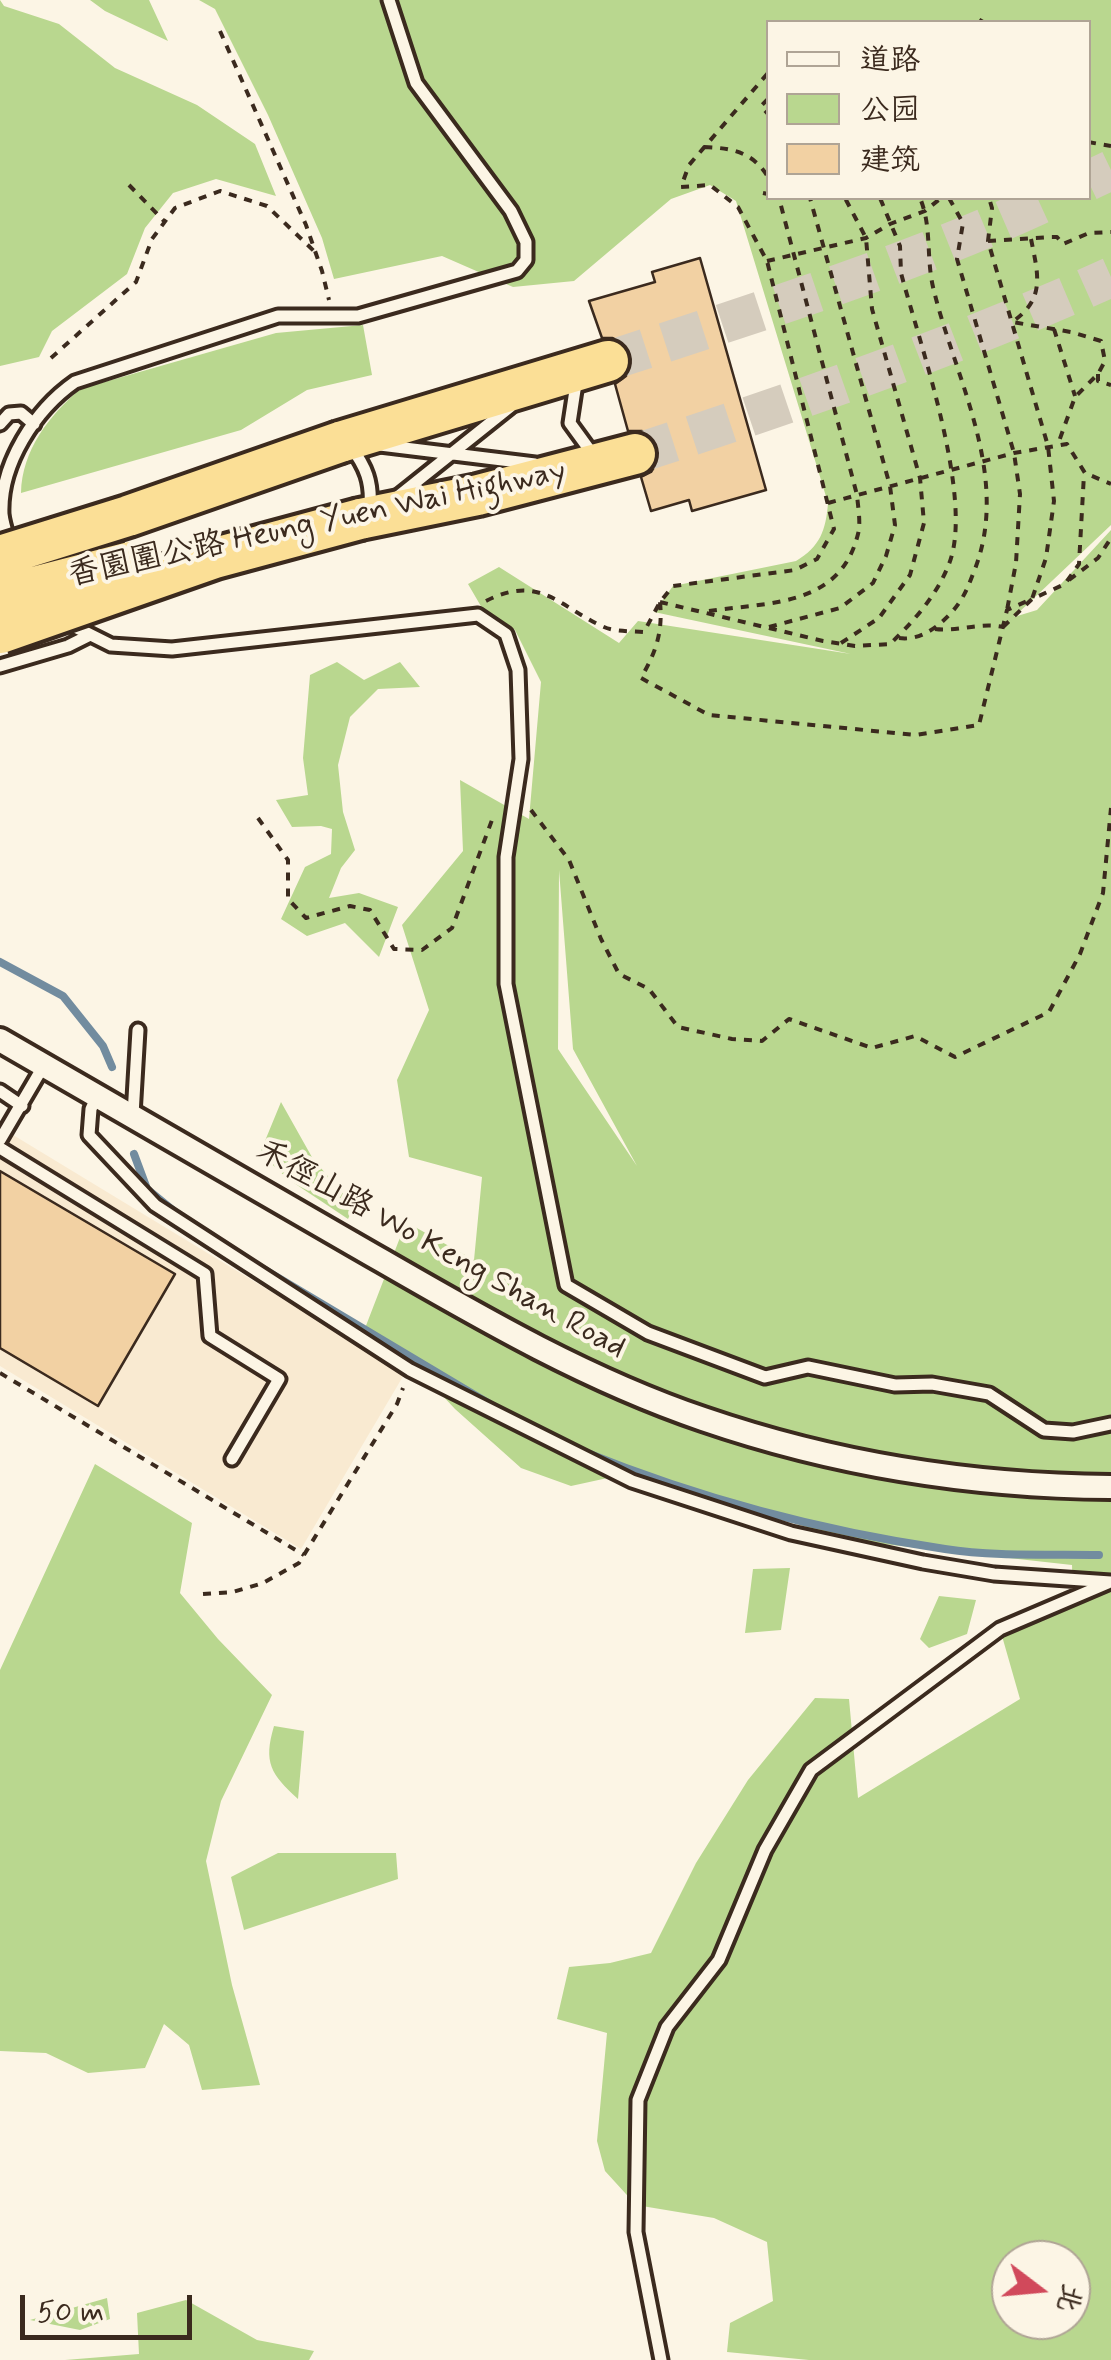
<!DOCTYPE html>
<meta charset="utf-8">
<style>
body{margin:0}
#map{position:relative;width:1111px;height:2360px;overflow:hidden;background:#fcf5e5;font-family:Mynerve,"LXGW WenKai TC",sans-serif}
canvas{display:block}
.legend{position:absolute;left:766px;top:20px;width:325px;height:180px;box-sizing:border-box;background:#fcf5e5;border:2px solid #afa495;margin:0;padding:12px 18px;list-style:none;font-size:30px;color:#3b2a1e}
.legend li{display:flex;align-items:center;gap:20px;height:50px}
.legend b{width:50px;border:2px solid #afa495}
.north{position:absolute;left:991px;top:2240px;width:100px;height:100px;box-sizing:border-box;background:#fcf5e5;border:2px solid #afa495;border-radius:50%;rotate:106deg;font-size:28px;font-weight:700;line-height:40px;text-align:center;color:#3b2a1e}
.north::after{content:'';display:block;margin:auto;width:35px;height:45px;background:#d1495b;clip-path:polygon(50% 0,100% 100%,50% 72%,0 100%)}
.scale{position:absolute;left:20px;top:2295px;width:172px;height:45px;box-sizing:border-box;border:5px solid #3b2a1e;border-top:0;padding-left:12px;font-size:30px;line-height:35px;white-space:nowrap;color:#3b2a1e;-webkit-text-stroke:8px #fcf5e5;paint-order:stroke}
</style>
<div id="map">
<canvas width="1111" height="2360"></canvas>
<ul class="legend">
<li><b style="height:12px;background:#fcf5e5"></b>道路</li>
<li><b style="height:28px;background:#b9d78f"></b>公园</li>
<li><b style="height:28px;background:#f2d1a3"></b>建筑</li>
</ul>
<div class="north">北</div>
<div class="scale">50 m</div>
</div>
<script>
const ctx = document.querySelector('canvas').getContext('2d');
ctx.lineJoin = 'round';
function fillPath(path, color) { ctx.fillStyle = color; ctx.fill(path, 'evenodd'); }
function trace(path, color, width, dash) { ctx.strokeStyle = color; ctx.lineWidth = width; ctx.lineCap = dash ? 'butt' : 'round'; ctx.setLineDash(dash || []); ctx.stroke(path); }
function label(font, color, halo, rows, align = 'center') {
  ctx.font = font + ' Mynerve,"LXGW WenKai TC",sans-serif'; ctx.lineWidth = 8; ctx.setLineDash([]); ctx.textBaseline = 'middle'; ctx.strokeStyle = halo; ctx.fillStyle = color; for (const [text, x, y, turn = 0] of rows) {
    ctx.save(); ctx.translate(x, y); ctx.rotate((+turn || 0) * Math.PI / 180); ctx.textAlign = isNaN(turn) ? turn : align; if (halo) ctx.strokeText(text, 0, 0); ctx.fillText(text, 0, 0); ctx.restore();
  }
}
const built = new Path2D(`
 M 0,1127 L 405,1373 L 301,1549 L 0,1366 Z`);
const green = new Path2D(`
 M 0,0 L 4,6 L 59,24 L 115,68 L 197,105 L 255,144 L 276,196 L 216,179 L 173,193 L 145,228 L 127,274 L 52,331 L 39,357 L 0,366 Z
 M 90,0 L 149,0 L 168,41 L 105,11 Z
 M 199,0 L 1111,0 L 1111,525 L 1014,617 L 1037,610 L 1111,530 L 1111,1584 L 1073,1596 L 1072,1565 L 847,1540 L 635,1472 L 571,1486 L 521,1468 L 455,1409 L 414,1365 L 362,1336 L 406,1222 L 474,1260 L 482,1177 L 409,1157 L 397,1080 L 429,1010 L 402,925 L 463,851 L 460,780 L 529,819 L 541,682 L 515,630 L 482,608 L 468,584 L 499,567 L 619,643 L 638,621 L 851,654 L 654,612 L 673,586 L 796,561 C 820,547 826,530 828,503 L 736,201 L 710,185 L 671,199 L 574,281 L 513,287 L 442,256 L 334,279 L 322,238 L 268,115 L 215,9 ZM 768,22 L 1088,22 L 1088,198 L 768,198 ZM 559,870 L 573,1049 L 637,1166 L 558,1049 Z
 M 363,325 L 372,375 L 307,390 L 241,430 L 21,493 C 22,450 49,416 80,389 L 276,333 Z
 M 337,662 L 364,680 L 400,662 L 420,687 L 378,689 L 350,717 L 338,765 L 343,812 L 355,850 L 341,868 L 329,898 L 359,893 L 398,907 L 379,957 L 345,923 L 307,936 L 281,919 L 305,867 L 331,854 L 332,829 L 321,826 L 292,827 L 276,800 L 308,795 L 303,758 L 310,675 Z
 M 281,1102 L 313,1159 L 354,1206 L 348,1219 L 288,1179 L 260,1153 Z
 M 95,1464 L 192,1523 L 180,1593 L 218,1639 L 272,1695 L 221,1801 L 206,1861 L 232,1985 L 260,2085 L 202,2090 L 189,2045 L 164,2024 L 145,2068 L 88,2073 L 46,2053 L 0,2051 L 0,1670 Z
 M 790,1568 L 781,1630 L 745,1633 L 753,1569 Z
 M 1111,1589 L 1111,2360 L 809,2360 L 727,2352 L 730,2323 L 773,2301 L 767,2242 L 714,2218 L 636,2205 L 605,2171 L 597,2141 L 607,2033 L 557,2019 L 569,1967 L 610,1963 L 651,1953 L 696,1863 L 748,1780 L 815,1698 L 849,1699 L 858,1798 L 1020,1699 L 1000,1629 ZM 1011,2260 L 1071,2260 L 1071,2320 L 1011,2320 Z
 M 939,1596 L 976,1600 L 967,1634 L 929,1648 L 920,1639 Z
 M 274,1726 L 304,1731 L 298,1799 C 271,1774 263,1763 274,1726 Z
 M 278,1853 L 396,1853 L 398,1879 L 244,1930 L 231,1877 Z
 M 107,2298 L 110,2319 L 80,2330 L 30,2320 Z
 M 186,2300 L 257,2340 L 314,2351 L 309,2360 L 65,2360 L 139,2354 L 137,2313 Z`);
const stream = new Path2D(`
 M 0,962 L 63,996 L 103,1046 L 112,1067
 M 134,1154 L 147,1189 L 174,1211
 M 265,1270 L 498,1409
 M 582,1451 C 698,1498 822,1531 945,1549 C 996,1557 1048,1554 1099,1555`);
const building = new Path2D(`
 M 700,258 L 766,490 L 692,511 L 689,500 L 651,511 L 641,477 L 651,472 L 658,461 L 658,447 L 651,437 L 642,431 L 628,431 L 615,384 L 626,376 L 631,365 L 631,355 L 623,343 L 612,338 L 602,338 L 589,301 L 655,282 L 652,272 Z
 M 0,1171 L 175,1274 L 98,1406 L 0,1348 Z`);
const highwayTunnel = new Path2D(`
 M 1088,181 L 1111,170
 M 608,361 C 758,312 911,265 1053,198
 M 635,454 C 796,402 956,347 1111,277`);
const path = new Path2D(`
 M 980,22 L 982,19
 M 220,31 L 306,225 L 322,271 L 329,300
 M 768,99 L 761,106 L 768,114
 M 1088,142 L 1111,146
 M 704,147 C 732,148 753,152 768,177
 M 129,185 L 164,221
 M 763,193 L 768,194
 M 949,198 L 963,223 L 957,259 L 1014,453 L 1020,494 L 1016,563 L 1007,610
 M 1031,239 C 1038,274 1046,299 1012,322 L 1071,332 L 1101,341 L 1105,361 L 1098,374 L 1075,397 L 1058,444
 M 988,241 L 1051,237 L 1057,237 L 1063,244 L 1089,233 L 1111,232
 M 767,261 L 866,238 L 890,224 L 925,211 L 941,198
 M 1054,329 L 1075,396
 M 51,358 L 136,282 L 152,239 L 175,208 L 220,191 L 267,206 L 316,253
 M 1098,374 L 1098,381 L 1111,385
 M 828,503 L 1014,453 L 1067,444 L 1085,473 L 1111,484
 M 1069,580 L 1098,558 L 1111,538
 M 486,601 C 541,573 560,608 604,627 C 615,632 632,631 644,632 L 660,602 L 673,586 L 795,570 L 817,559 L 834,529 L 767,261 L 738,207 L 710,185 L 681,187 L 689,165 L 768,73
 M 660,602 C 663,632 656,652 641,678 L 709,715 L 916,735 L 979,725 L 1007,610 L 1032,599 L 1046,558 L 1054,501 L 1048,446 L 988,241 L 992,208 L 989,198
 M 660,602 L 823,641 L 855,646 L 890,644 C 914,621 937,595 949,564 C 975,499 919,342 901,273 L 900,246 L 880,198
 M 709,611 C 770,602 840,607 858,534 C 861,523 858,507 857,495 L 779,198
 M 769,627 L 840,608 L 873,583 L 886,556 L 895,525 L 890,486 L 810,198
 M 1003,627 L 1032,599 L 1065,584 L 1079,564 L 1084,474
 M 935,629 C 959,632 979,622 1003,627
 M 899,638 C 919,641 937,628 951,613 C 962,601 967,590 973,574 C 1013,478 955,380 933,287 C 926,256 932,227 920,198
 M 841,643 L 879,618 L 910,575 L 924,523 L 920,478 L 872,309 L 866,238 L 845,198
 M 531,810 L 569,860 L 601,939 L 619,974 L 649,989 L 678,1027 L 732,1039 L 762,1041 L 789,1019 L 872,1048 L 915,1036 L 955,1057 L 1049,1012 L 1080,954 L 1103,893 L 1111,808
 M 258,818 L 288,860 L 288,899 L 306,918 L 350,906 L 370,910 L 394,949 L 422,950 L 452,928 L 492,820
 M 0,1373 L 304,1555
 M 203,1594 L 233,1592 L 263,1583 L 299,1563 L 397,1404 L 403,1388`);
const lane = new Path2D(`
 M 577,377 L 570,423 L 594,456
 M 0,424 L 9,414 L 21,413 L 34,424
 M 380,445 L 535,464
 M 351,447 C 366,467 372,482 370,508
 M 396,498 L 510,407
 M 10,545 C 7,535 3,524 2,514 C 0,464 35,410 75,382 L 278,316 L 358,316 L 517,271 L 526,260 L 526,242 L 511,211 L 416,83 L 389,0
 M 65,622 L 111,645 L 172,649 L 478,615 L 506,634 L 518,670 L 521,759 L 506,857 L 506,984 L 566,1285 L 648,1333 L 765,1377 L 808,1367 L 895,1385 L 932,1384 L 989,1394 L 1044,1430 L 1073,1432 L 1111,1424
 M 0,666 L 68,646 L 90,635
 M 0,1091 L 22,1106
 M 97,1096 L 91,1109 L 89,1135 L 155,1205 L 410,1370 L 632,1481 L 791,1533 L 923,1562 L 994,1574 L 1111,1582
 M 133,1115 L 138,1030
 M 0,1140 L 44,1065
 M 0,1148 L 205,1274 L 210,1336 L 279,1379 L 232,1459
 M 661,2360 L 636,2232 L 638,2100 L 667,2027 L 719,1960 L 765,1850 L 811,1770 L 1000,1629 L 1108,1583`);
const street = new Path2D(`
 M 0,1040 C 118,1108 235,1176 353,1244 C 466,1309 579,1377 703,1419 C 834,1464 972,1486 1111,1487`);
const highway = new Path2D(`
 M 340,442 L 608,361
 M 360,519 L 478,495 L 635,454`);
const highwayBridge = new Path2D(`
 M 0,556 L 128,516 L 340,442
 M 0,596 L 130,562
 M 1,633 L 215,558 L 360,519`);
const streetNames = [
 ["香園圍公路 Heung Yuen Wai Highway",317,525,-12],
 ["禾徑山路 Wo Keng Shan Road",440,1251,29]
];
fillPath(built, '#f9ead1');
fillPath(green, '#b9d78f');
trace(stream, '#728c9f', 8);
fillPath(building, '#f2d1a3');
trace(building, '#3b2a1e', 2.5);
trace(highwayTunnel, '#d5ccbd', 40, [40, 20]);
trace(lane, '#3b2a1e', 19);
trace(street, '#3b2a1e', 30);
trace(highway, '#3b2a1e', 48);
trace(path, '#3b2a1e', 4, [8, 8]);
trace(lane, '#fcf5e5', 11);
trace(street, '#fcf5e5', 22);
trace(highway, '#fbdf96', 40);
trace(highwayBridge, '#3b2a1e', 48, []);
trace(highwayBridge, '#fbdf96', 40);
label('32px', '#3b2a1e', '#fcf5e5', streetNames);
</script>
